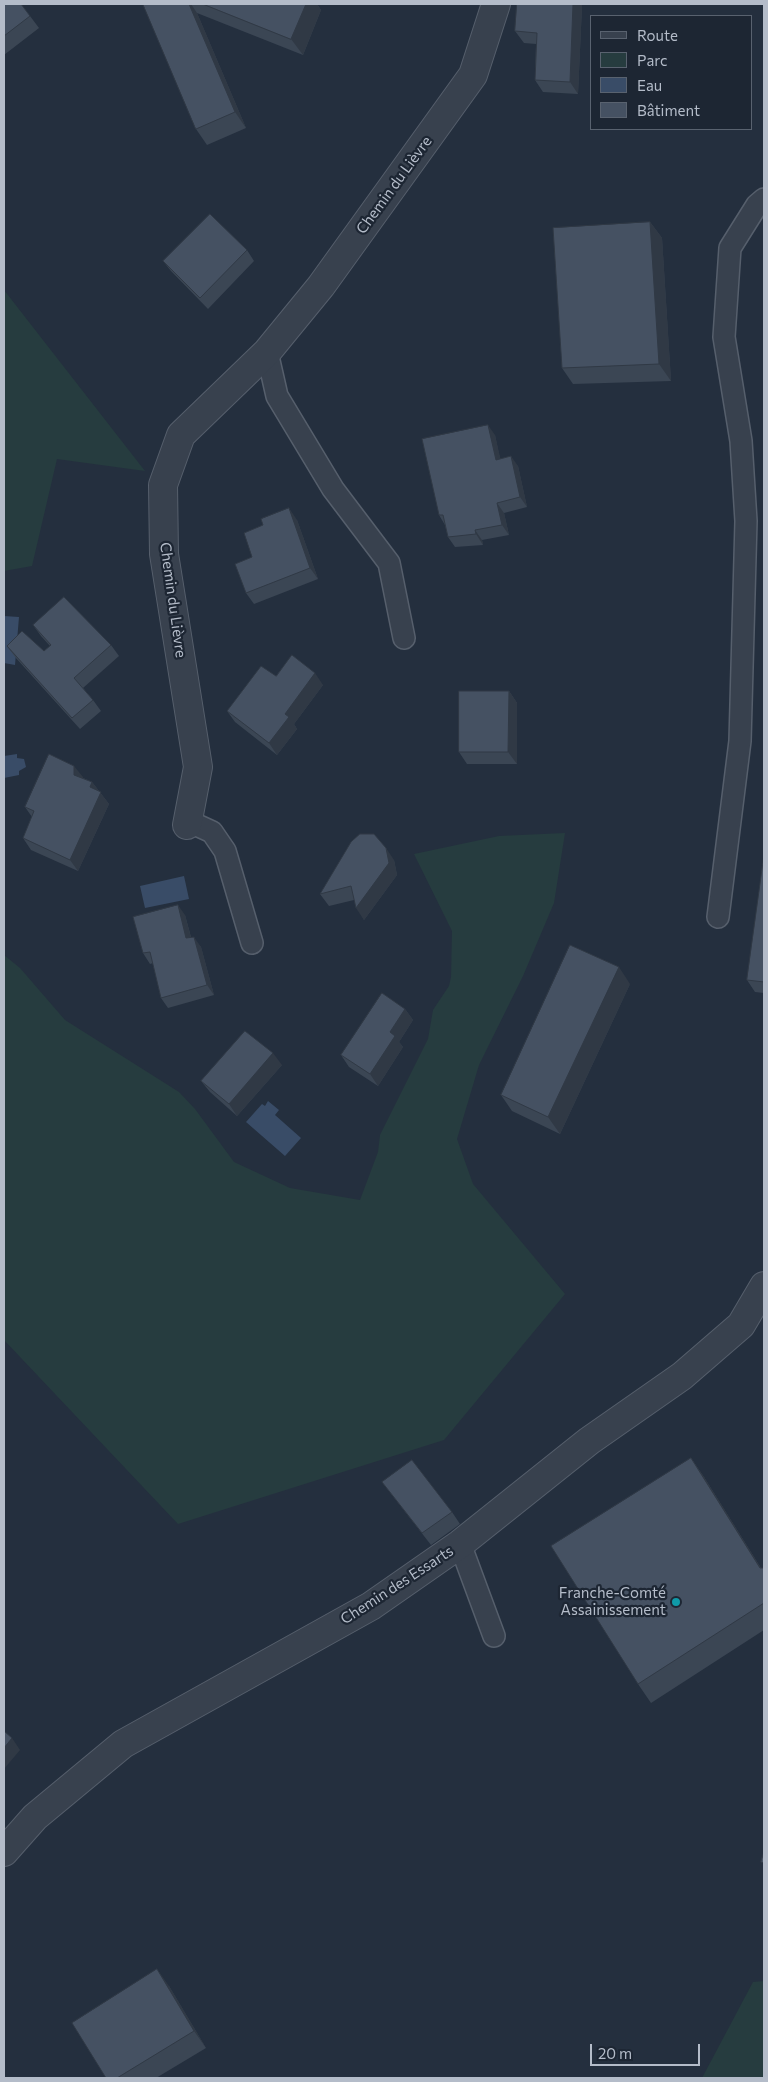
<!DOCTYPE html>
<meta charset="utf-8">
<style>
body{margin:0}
#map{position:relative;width:768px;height:2082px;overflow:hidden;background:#242f3e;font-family:Commissioner,sans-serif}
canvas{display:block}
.frame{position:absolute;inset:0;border:5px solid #b4bcc9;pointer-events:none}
.legend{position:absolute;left:590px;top:15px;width:162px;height:115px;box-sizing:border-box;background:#1d2633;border:1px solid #59626f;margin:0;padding:6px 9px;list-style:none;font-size:15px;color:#b4bcc9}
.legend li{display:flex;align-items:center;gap:10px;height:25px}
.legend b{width:25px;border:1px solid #59626f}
.scale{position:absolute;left:590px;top:2044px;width:110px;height:22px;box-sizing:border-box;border:2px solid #b4bcc9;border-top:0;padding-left:6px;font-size:15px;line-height:18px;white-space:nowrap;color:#b4bcc9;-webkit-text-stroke:4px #1d2633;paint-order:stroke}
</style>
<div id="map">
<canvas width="768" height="2082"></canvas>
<div class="frame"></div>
<ul class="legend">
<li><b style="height:6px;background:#38414e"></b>Route</li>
<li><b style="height:14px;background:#263c3f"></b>Parc</li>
<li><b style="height:14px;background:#394c67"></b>Eau</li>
<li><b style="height:14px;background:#455162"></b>Bâtiment</li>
</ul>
<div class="scale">20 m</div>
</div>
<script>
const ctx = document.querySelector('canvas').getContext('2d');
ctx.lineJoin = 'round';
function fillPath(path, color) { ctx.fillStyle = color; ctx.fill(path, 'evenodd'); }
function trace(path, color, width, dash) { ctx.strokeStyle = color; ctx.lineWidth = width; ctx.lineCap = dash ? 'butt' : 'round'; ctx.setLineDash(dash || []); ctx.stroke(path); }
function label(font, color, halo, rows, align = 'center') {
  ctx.font = font + ' Commissioner,sans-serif'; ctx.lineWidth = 4.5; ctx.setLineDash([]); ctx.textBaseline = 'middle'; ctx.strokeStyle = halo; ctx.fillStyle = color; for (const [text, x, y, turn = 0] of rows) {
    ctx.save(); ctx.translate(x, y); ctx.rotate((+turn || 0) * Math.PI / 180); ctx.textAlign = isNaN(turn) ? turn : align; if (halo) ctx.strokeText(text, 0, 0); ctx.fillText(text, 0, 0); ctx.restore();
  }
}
const green = new Path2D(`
 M 4,290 L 145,471 L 57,459 L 32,566 L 4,571 Z
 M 565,833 L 554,903 L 523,976 L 479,1065 L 457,1139 L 473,1184 L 565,1294 L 444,1440 L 178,1524 L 4,1340 L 4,955 L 20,968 L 65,1020 L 179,1092 L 195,1109 L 234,1162 L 290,1188 L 360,1200 L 378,1152 L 380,1135 L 428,1039 L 433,1010 L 449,986 L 451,977 L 452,931 L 414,854 L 499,836 Z
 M 764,1981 L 764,2078 L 702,2078 L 753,1982 Z`);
const water = new Path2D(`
 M 4,616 L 19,617 L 15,665 L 4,663 Z
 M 17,754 L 17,758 L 24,759 L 26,767 L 19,771 L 19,775 L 4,778 L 4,756 Z
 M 184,876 L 189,899 L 145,908 L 140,886 Z
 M 268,1101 L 279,1110 L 275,1115 L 301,1138 L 285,1156 L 246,1122 L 262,1104 L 265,1106 Z`);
const lane = new Path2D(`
 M 267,352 L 277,396 L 333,489 L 389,563 L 404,638
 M 188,821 L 212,832 L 225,851 L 252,943
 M 718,917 L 740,741 L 746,521 L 741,441 L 724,337 L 730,248 L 757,205 L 764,199
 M 460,1544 L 494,1636`);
const street = new Path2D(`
 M 187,825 L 198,767 L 164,554 L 163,485 L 181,435 L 267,352 L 321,286 L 473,75 L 496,4
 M 4,1852 L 35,1817 L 123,1744 L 371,1606 L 460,1544 L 589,1441 L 682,1376 L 741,1325 L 764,1286`);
const wall = new Path2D(`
 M 4,4 L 21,4 L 39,28 L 4,55 Z
 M 143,4 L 317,4 L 321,10 L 303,55 L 197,13 L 246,128 L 207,145 L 196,129 Z
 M 517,4 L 580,4 L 582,6 L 578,94 L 543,92 L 535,80 L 536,44 L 524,43 L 515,31 Z
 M 650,222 L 662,238 L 671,381 L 573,384 L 562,368 Z
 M 247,250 L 254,261 L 208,309 L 171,271 L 163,261 Z
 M 495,435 L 500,459 L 518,466 L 527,507 L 504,513 L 509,535 L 482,540 L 483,545 L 455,547 L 448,537 L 445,525 L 439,515 Z
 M 297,520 L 318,579 L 254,604 L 246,593 L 252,557 Z
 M 33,625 L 111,645 L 119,656 L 83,688 L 93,700 L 101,711 L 80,729 L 15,657 L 7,646 L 44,651 L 50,646 L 41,636 Z
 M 276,676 L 323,685 L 294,724 L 297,729 L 277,755 L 235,722 L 227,711 Z
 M 509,691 L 517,703 L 517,764 L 467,764 L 459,752 Z
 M 83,778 L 92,782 L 109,804 L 78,871 L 31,850 L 23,838 L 32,817 L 25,807 Z
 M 764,855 L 764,993 L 755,992 L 747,980 Z
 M 394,860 L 397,875 L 364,920 L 354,900 L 329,906 L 320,894 Z
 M 185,915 L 191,937 L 201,947 L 214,995 L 168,1008 L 161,998 L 153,963 L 150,964 L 143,953 Z
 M 630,984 L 560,1134 L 512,1111 L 501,1095 Z
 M 405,1009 L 413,1020 L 399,1042 L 403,1047 L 378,1086 L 349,1067 L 341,1055 Z
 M 282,1065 L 237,1116 L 210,1092 L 201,1081 Z
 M 691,1458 L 704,1477 L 761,1568 L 764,1568 L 764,1630 L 651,1703 L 638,1684 Z
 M 382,1482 L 452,1512 L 460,1524 L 431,1545 Z
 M 169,1986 L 206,2048 L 156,2078 L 106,2078 Z`);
const shadedWall = new Path2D(`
 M 189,4 L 191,4 L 197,13 L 246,128 L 235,112 Z
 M 306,4 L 317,4 L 321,10 L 303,55 L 291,39 Z
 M 573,4 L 580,4 L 582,6 L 578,94 L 570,82 Z
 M 650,222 L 662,238 L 671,381 L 659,364 Z
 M 488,425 L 495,435 L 503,470 L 496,460 Z
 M 511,456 L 518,466 L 527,507 L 520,497 Z
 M 497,503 L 504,513 L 509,535 L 502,525 Z
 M 289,508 L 297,520 L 318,579 L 310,568 Z
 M 475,530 L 482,540 L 483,545 L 476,534 Z
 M 315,673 L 323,685 L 294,724 L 297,729 L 277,755 L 269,743 L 285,714 Z
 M 509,691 L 517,703 L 517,764 L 508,752 Z
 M 74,766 L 83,777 L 83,786 L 74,775 Z
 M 92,782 L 109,804 L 78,871 L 70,860 L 90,787 Z
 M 386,848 L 394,860 L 397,875 L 364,920 L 356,908 Z
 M 178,905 L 185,915 L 194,949 L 186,938 Z
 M 194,937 L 201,947 L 214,995 L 207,985 Z
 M 619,967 L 630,984 L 560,1134 L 548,1117 Z
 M 405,1009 L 413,1020 L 399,1042 L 403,1047 L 378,1086 L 370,1074 L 390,1032 Z
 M 273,1053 L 282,1065 L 237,1116 L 229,1104 Z
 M 691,1458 L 704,1477 L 764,1573 L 760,1568 Z
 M 12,1738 L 20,1750 L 4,1769 L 4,1748 Z
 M 157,1969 L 169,1986 L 206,2048 L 194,2031 Z`);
const building = new Path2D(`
 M 4,4 L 21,4 L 30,16 L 4,36 Z
 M 143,4 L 189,4 L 235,112 L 196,129 Z
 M 203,4 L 306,4 L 291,39 Z
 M 517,4 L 573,4 L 570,82 L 535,80 L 537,33 L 515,31 Z
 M 210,214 L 247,250 L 200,298 L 163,261 Z
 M 650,222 L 659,364 L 562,368 L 553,228 Z
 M 488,425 L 496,460 L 511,456 L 520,497 L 497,503 L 502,525 L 475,530 L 476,534 L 448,537 L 443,515 L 439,515 L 422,439 Z
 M 289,508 L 310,568 L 246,593 L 235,564 L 252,557 L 244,533 L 263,525 L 261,519 Z
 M 64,597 L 111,645 L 74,678 L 93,700 L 72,718 L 7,646 L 22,631 L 44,651 L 51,645 L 33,625 Z
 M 292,655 L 315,673 L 285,714 L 289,717 L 269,743 L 227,711 L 261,666 L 276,676 Z
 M 459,691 L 509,691 L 508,752 L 459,752 Z
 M 49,754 L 74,766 L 74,775 L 92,782 L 90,787 L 101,792 L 70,860 L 23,838 L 34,811 L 25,807 Z
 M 360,834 L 374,834 L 386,848 L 389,863 L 356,908 L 351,886 L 320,894 L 351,842 Z
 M 764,855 L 764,982 L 747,980 Z
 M 178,905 L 186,938 L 194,937 L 207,985 L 161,998 L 150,952 L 143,953 L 133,917 Z
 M 570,945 L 619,967 L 548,1117 L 501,1095 Z
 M 382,993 L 405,1009 L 390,1032 L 395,1036 L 370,1074 L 341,1055 Z
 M 245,1031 L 273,1053 L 229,1104 L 201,1081 Z
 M 691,1458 L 760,1568 L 764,1568 L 764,1603 L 638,1684 L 551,1546 Z
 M 412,1460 L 452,1512 L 422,1533 L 382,1482 Z
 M 4,1731 L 12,1738 L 4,1748 Z
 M 764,1852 L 764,1863 L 761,1862 Z
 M 157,1969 L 194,2031 L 117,2078 L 106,2078 L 72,2023 Z`);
const markers = [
 [676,1602,5,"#0f9aa8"]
];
const streetNames = [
 ["Chemin du Lièvre",394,185,-54],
 ["Chemin du Lièvre",173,600,82],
 ["Chemin des Essarts",397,1585,-33]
];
const poiNames = [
 ["Franche-Comté",666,1593],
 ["Assainissement",666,1610]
];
fillPath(green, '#263c3f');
fillPath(water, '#394c67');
trace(lane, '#565f6c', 24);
trace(street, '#565f6c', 30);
trace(lane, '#38414e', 21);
trace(street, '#38414e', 28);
fillPath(wall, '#3b4654');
fillPath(shadedWall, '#303945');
fillPath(building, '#455162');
trace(building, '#303945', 1);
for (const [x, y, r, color] of markers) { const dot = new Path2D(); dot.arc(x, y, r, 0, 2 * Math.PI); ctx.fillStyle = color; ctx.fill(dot); trace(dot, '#1d2633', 2); }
label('15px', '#b4bcc9', '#1d2633', streetNames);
label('15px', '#b4bcc9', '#1d2633', poiNames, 'right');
</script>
